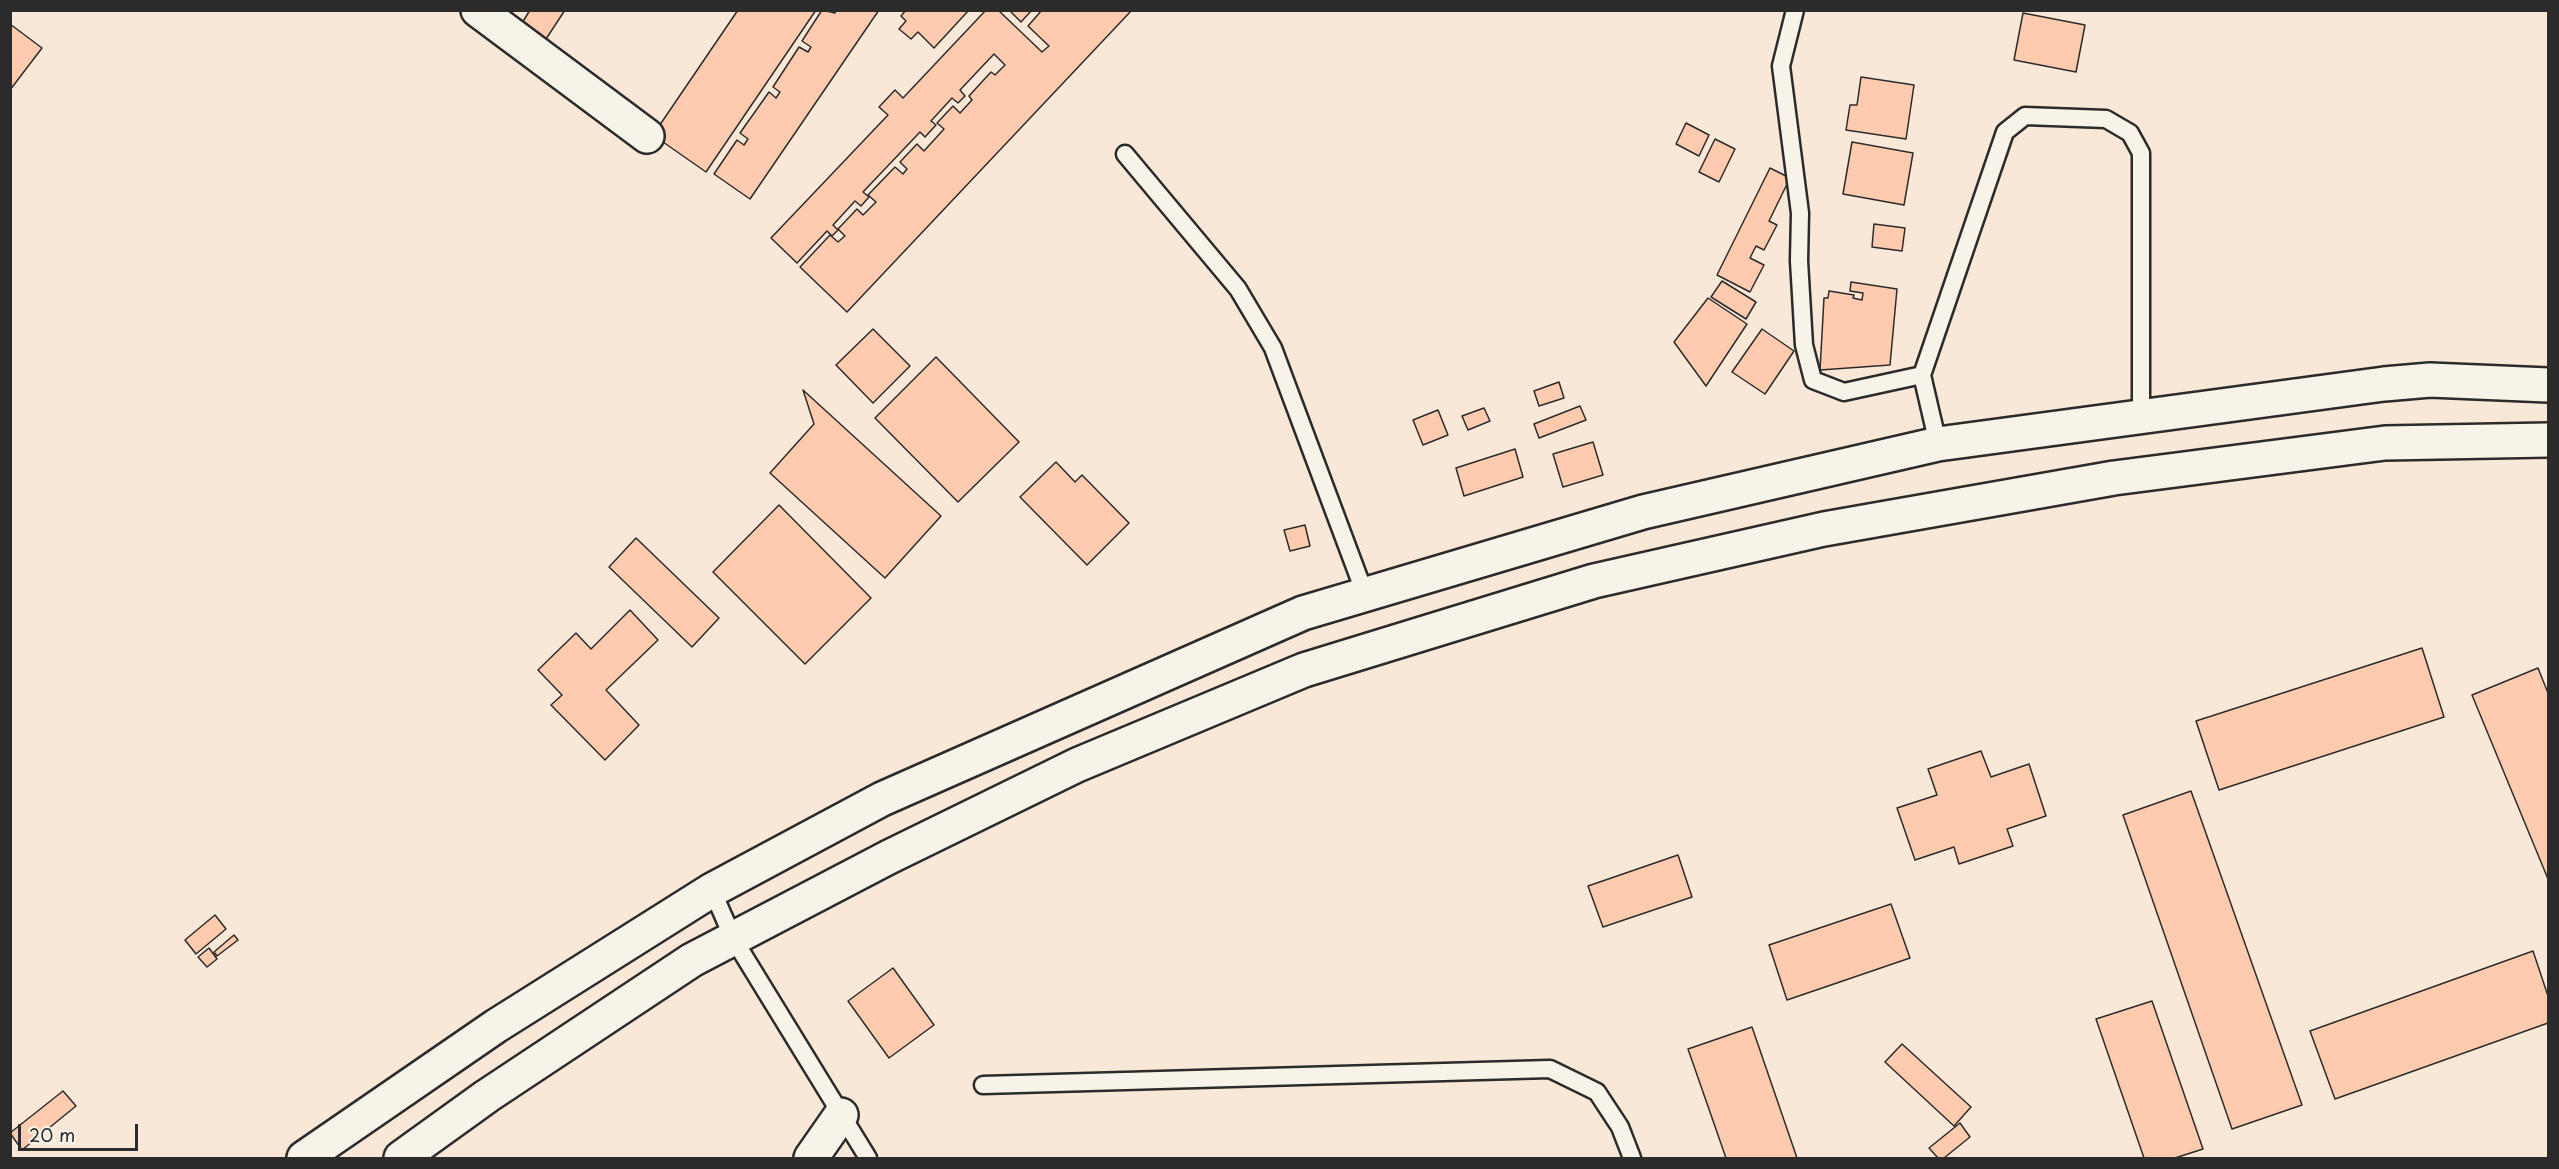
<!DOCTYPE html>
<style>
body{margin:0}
#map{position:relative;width:2559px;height:1169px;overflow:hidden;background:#f9e7d7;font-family:"Playpen Sans",sans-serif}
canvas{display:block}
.frame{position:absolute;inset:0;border:12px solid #2b2b2b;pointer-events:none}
.scale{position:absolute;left:18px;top:1124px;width:120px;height:27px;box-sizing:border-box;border:3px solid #2b2b2b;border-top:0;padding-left:8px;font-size:18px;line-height:21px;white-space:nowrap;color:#2b2b2b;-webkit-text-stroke:4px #f7f3e8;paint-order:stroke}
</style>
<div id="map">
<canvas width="2559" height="1169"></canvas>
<div class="frame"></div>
<div class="scale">20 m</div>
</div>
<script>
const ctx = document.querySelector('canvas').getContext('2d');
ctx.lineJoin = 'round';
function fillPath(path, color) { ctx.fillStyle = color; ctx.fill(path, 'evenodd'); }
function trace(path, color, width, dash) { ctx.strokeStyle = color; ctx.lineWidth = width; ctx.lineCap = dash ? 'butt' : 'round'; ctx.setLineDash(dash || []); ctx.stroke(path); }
const building = new Path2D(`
 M 530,10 L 565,10 L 546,39 L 522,23 Z
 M 738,10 L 816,10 L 706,172 L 653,135 Z
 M 822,10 L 835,13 L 836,10 L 879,10 L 750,199 L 714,174 L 737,140 L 744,145 L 748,139 L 740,133 L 769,92 L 776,98 L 780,92 L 773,87 L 799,47 L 808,52 L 811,47 L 802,41 Z
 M 906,10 L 969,10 L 934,48 L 918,32 L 911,39 L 899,29 L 906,21 L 901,16 Z
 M 986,10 L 998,10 L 1042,52 L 1049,46 L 1028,26 L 1042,10 L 1132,10 L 847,312 L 800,267 L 830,235 L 838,242 L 845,236 L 838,229 L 857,209 L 863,215 L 876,202 L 868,195 L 895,167 L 903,174 L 907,169 L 900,162 L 917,144 L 924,151 L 944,129 L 937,123 L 953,106 L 960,113 L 972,100 L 969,96 L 991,72 L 995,75 L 1005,65 L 994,54 L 960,90 L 965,96 L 958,103 L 952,98 L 931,121 L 936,125 L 925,137 L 920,132 L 863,192 L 869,197 L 861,206 L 855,201 L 833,225 L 838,230 L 832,236 L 827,231 L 797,263 L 771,238 L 888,115 L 879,107 L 895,90 L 903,98 Z
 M 1009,10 L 1032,10 L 1021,22 Z
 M 2023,13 L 2085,25 L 2076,72 L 2014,60 Z
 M 10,24 L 42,48 L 10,90 Z
 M 1861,77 L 1914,85 L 1906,139 L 1846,130 L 1850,105 L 1857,105 Z
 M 1686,123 L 1709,135 L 1699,156 L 1676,144 Z
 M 1715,139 L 1735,149 L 1719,182 L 1699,172 Z
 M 1852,142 L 1913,153 L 1904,205 L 1843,194 Z
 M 1770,168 L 1790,178 L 1769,221 L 1777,225 L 1764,250 L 1756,246 L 1750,258 L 1764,265 L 1750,292 L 1717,275 Z
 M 1874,224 L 1905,228 L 1902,251 L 1872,247 Z
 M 1722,281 L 1756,302 L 1746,319 L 1711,297 Z
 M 1851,282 L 1897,289 L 1890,365 L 1820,370 L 1824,298 L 1828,298 L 1829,291 L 1854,295 L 1853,298 L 1862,300 L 1863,293 L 1850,291 Z
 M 1708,298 L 1747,324 L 1706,386 L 1674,342 Z
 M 873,329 L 910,366 L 873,403 L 836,365 Z
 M 1762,329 L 1794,351 L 1765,394 L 1732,372 Z
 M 936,357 L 1019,442 L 958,502 L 875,418 Z
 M 1559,382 L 1564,398 L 1539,406 L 1534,391 Z
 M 803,390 L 941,516 L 885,578 L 770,473 L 814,424 Z
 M 1580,406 L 1586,420 L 1539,438 L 1534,424 Z
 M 1484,408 L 1490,421 L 1468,430 L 1462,416 Z
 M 1438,410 L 1448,435 L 1423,445 L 1413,420 Z
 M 1593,442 L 1603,475 L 1563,487 L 1553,454 Z
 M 1515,449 L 1523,477 L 1464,496 L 1456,468 Z
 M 1056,462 L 1075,482 L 1082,475 L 1129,523 L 1087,565 L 1020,497 Z
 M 779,505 L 871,598 L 805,664 L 713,572 Z
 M 1305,525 L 1310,546 L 1290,551 L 1284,530 Z
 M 636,538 L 719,618 L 692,647 L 609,567 Z
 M 630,610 L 658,640 L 606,690 L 639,725 L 605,760 L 551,705 L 562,695 L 538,670 L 576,633 L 591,649 Z
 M 2422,648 L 2444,717 L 2219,790 L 2196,721 Z
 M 2538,668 L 2548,693 L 2548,879 L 2472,695 Z
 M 1981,751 L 1991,777 L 2029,764 L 2046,816 L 2007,829 L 2013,846 L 1959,864 L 1954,847 L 1915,860 L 1897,808 L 1937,795 L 1928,769 Z
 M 2191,791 L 2302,1105 L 2232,1129 L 2123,815 Z
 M 1678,855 L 1692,897 L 1603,927 L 1588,886 Z
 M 1891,904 L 1910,958 L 1787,1000 L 1769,945 Z
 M 215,915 L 226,929 L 196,954 L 185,940 Z
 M 234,935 L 238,940 L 217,956 L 214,952 Z
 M 209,948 L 217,959 L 207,967 L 198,957 Z
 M 2533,951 L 2548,996 L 2548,1023 L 2335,1099 L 2310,1031 Z
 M 893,968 L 934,1025 L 889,1058 L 848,1001 Z
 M 2152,1001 L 2203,1149 L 2175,1158 L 2144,1158 L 2096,1019 Z
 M 1752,1027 L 1797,1158 L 1726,1158 L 1688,1049 Z
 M 1902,1044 L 1971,1107 L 1954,1126 L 1885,1062 Z
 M 63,1091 L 76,1106 L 22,1150 L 10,1133 Z
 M 1960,1123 L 1970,1137 L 1944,1158 L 1938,1158 L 1929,1148 Z`);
const lane = new Path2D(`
 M 1795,10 L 1781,66 L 1800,213 L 1799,261 L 1804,345 L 1813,380 L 1844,392 L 1922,375
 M 1125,154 L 1238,289 L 1273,348 L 1365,594
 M 1938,444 L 1922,375 L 2005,132 L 2025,116 L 2106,119 L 2130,133 L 2141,153 L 2141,416
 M 712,890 L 733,938 L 868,1158
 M 983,1085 L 1550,1069 L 1597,1092 L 1620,1127 L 1632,1158`);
const street = new Path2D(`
 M 478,10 L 647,136
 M 811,1158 L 841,1115`);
const secondary = new Path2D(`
 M 304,1158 L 496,1026 L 712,890 L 882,799 L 1303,613 L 1643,512 L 1938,444 L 2384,384 L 2430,380 L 2548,385
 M 401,1158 L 487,1096 L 692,960 L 889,857 L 1077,765 L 1304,670 L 1594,581 L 1824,529 L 2114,478 L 2385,443 L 2548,440`);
fillPath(building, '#fecbaf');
trace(building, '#2b2b2b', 1.5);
trace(lane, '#2b2b2b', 21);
trace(street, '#2b2b2b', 38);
trace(secondary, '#2b2b2b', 38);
trace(lane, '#f7f3e8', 16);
trace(street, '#f7f3e8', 33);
trace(secondary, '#f7f3e8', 33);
</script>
